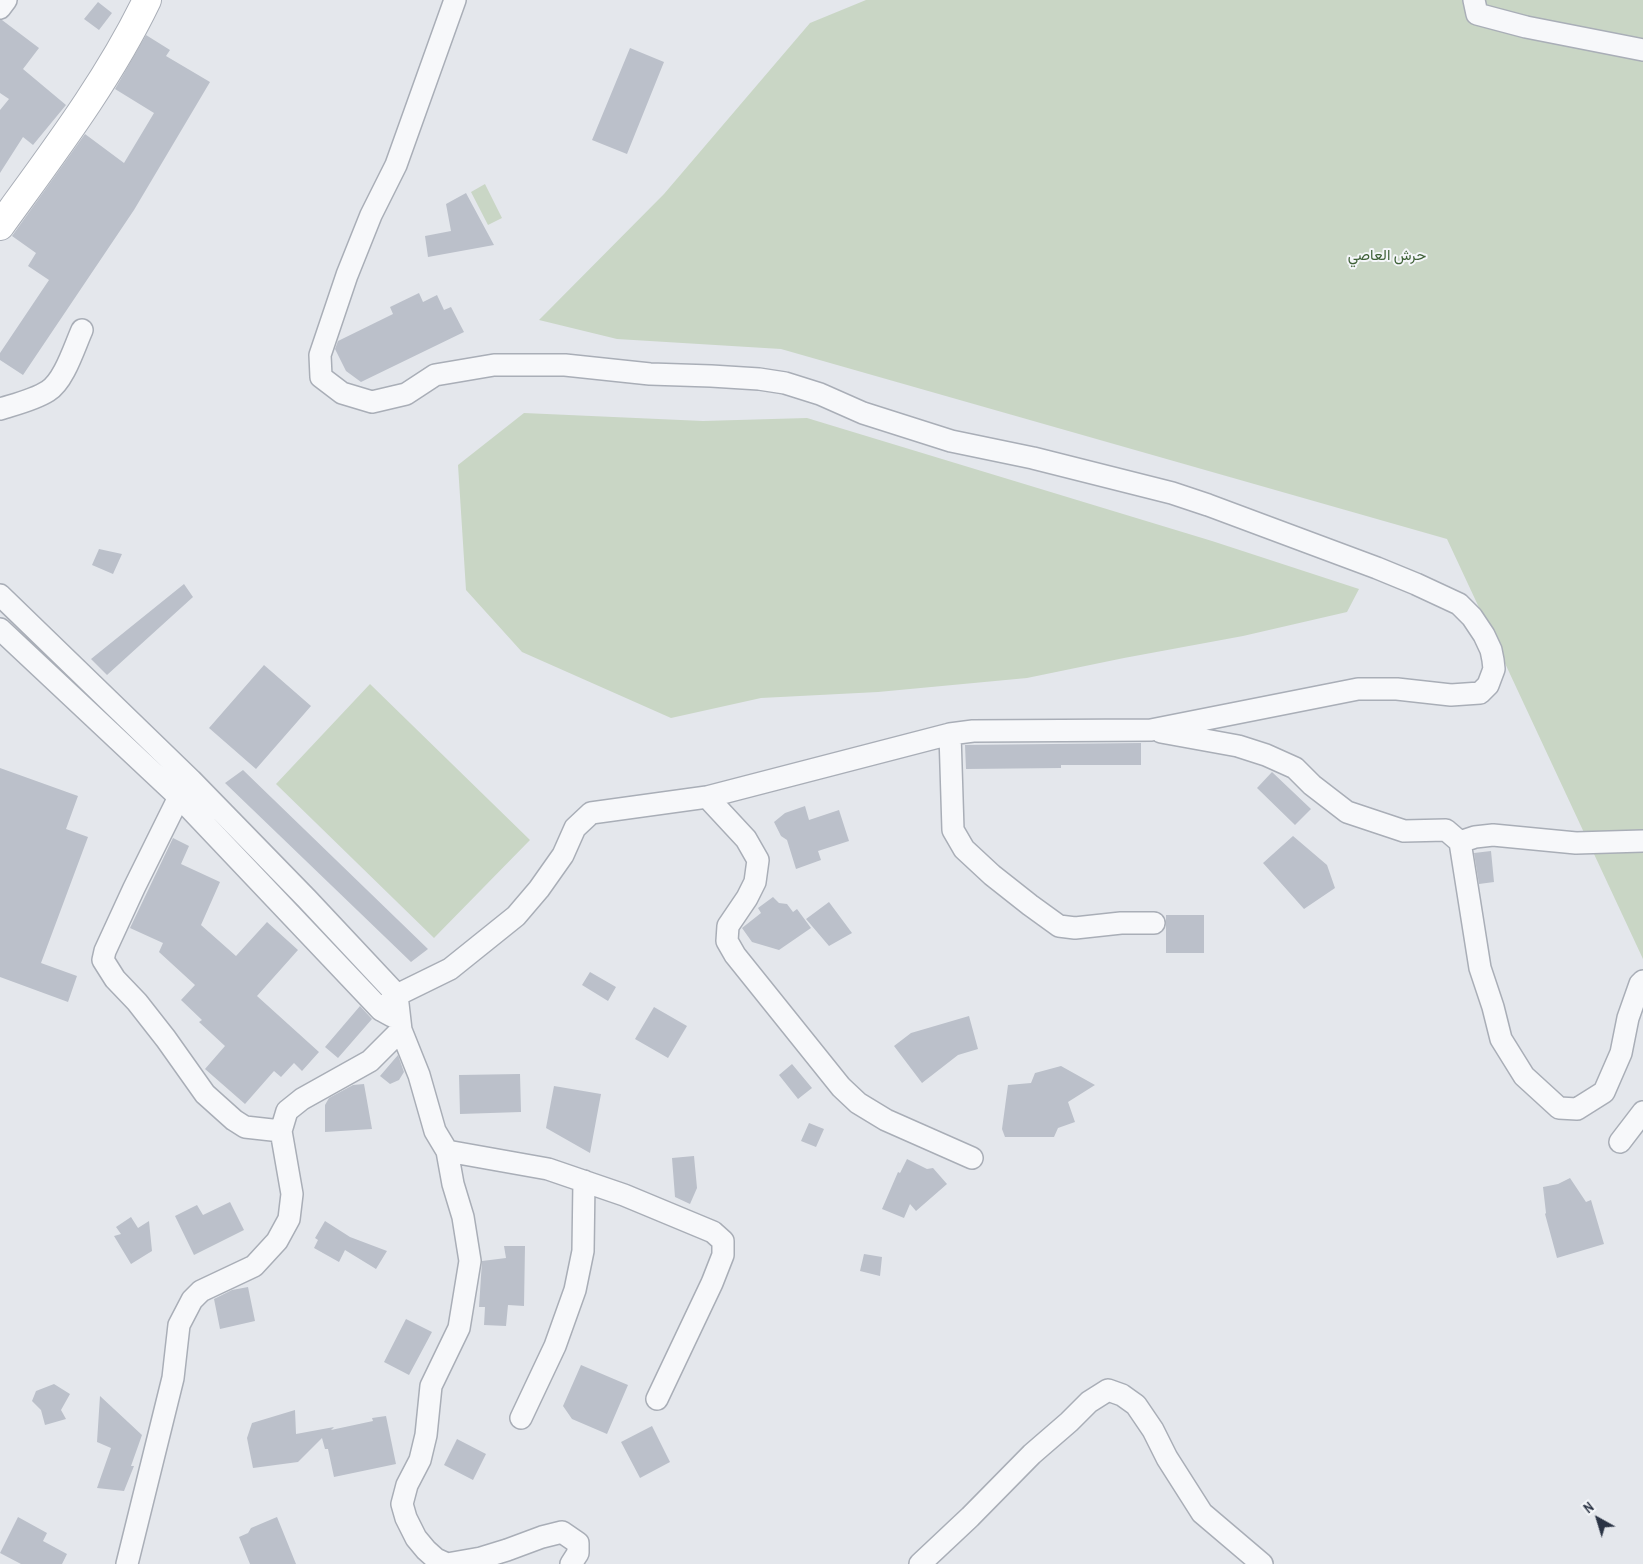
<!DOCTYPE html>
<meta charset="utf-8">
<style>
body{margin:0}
#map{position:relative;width:1643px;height:1564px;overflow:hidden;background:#e4e7ec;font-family:"Archivo Narrow",sans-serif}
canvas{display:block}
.north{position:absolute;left:1573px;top:1494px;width:50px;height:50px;-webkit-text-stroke:4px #f4f6f9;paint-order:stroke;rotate:321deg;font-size:14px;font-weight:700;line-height:20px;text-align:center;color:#2b3445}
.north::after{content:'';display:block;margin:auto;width:18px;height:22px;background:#2b3445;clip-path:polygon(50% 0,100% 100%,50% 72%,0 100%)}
</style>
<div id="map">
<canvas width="1643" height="1564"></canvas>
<div class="north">N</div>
</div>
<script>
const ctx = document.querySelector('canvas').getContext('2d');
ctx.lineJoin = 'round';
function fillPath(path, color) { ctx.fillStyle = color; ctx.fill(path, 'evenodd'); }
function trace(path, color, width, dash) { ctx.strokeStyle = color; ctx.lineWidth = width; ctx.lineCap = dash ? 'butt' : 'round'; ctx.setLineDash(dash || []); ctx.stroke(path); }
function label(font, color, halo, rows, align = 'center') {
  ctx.font = font + ' "Archivo Narrow",Vazirmatn,sans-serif'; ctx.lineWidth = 4; ctx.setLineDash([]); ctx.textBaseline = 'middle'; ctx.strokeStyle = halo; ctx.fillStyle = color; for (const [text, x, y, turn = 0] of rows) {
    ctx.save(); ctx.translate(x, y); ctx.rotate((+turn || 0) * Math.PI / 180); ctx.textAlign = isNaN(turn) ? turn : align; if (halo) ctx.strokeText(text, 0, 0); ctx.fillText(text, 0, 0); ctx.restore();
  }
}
const green = new Path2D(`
 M 866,0 L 1643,0 L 1643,959 L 1447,539 L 781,349 L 617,339 L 539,320 L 664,194 L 810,23 Z
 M 485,184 L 502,218 L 488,225 L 471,192 Z
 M 524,413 L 703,421 L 807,418 L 1212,541 L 1359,589 L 1347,612 L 1243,636 L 1124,658 L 1027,678 L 878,692 L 761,698 L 671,718 L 522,652 L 466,590 L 458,465 Z
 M 370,684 L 530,840 L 434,938 L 276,784 Z`);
const building = new Path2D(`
 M 98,2 L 112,13 L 99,30 L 84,19 Z
 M 0,20 L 2,20 L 39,48 L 23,69 L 66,105 L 33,145 L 23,137 L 0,173 L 0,110 L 9,99 L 0,93 Z
 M 146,35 L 170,50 L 166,56 L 210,82 L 134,210 L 23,375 L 0,360 L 0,353 L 49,280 L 28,266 L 36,253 L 12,236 L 85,134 L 124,163 L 154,113 L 115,89 Z
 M 630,48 L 664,62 L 627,154 L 592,140 Z
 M 466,193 L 494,245 L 428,257 L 425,236 L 451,231 L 446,204 Z
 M 419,293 L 423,302 L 437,295 L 444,310 L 451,307 L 464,332 L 361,382 L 346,371 L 335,349 L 338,341 L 393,314 L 390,307 Z
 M 99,549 L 122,554 L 113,574 L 92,565 Z
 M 184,584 L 193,597 L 107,675 L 91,659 Z
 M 264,665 L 311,706 L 256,769 L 209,728 Z
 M 1141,743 L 1141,765 L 1061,765 L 1061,768 L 966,769 L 965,745 Z
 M 0,768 L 78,796 L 66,829 L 88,837 L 41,963 L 77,976 L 68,1002 L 0,977 Z
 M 243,770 L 428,949 L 411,962 L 225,783 Z
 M 1272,772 L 1311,809 L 1295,825 L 1257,788 Z
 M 805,806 L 809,820 L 839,810 L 849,841 L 818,851 L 821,860 L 796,869 L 787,840 L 781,836 L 774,822 L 785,813 Z
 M 1293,836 L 1327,865 L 1335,888 L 1304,909 L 1263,863 Z
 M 173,838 L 189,846 L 181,864 L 220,882 L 201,925 L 236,956 L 267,922 L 298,950 L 257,996 L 319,1052 L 302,1071 L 294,1063 L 281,1077 L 274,1071 L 245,1104 L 205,1069 L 225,1046 L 199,1022 L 202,1020 L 181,1000 L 195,985 L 159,952 L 163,943 L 130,928 Z
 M 1491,851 L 1494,882 L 1479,884 L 1474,853 Z
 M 773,897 L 779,903 L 787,904 L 793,912 L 797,909 L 811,928 L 779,950 L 752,942 L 742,928 L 761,913 L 758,908 Z
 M 829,902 L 852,933 L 829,946 L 806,919 Z
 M 1166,915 L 1204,915 L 1204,953 L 1166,953 Z
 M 590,972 L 616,987 L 608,1001 L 582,985 Z
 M 360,1006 L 372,1019 L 338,1058 L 325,1047 Z
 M 654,1007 L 687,1026 L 668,1058 L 635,1039 Z
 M 969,1016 L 978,1049 L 958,1055 L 922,1083 L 894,1046 L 911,1033 Z
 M 398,1055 L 404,1072 L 399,1080 L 390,1084 L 380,1076 Z
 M 792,1064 L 812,1088 L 798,1099 L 779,1075 Z
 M 1061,1066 L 1095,1085 L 1068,1102 L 1075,1122 L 1058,1128 L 1054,1137 L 1005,1137 L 1002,1129 L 1008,1085 L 1031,1083 L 1035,1073 Z
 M 520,1074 L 521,1112 L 460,1114 L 459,1075 Z
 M 364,1084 L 372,1129 L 325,1132 L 325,1105 L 329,1098 L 353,1085 Z
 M 554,1086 L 601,1094 L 590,1153 L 546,1128 Z
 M 809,1123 L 824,1129 L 816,1147 L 801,1141 Z
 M 694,1156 L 697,1188 L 690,1204 L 675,1197 L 672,1158 Z
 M 907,1159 L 927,1169 L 933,1168 L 947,1184 L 916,1211 L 910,1204 L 904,1218 L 882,1209 L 898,1172 L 900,1173 Z
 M 1570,1178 L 1586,1202 L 1591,1200 L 1604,1244 L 1557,1258 L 1545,1214 L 1546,1213 L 1543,1187 L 1558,1184 Z
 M 230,1202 L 244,1230 L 194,1255 L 175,1216 L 197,1205 L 203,1215 Z
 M 131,1217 L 138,1228 L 149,1221 L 152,1251 L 131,1264 L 114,1236 L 121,1234 L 116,1227 Z
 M 325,1221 L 350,1237 L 387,1251 L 376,1269 L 345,1250 L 339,1262 L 314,1248 L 318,1240 L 315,1238 Z
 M 504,1246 L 525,1246 L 524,1306 L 508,1305 L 506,1326 L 484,1325 L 485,1307 L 479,1307 L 482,1261 L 506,1258 Z
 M 864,1254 L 882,1257 L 880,1276 L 860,1271 Z
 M 248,1287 L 255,1321 L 220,1329 L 214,1299 L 232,1290 Z
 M 406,1319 L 432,1332 L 409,1375 L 384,1362 Z
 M 581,1365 L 628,1385 L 607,1434 L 572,1419 L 563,1406 Z
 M 54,1384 L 70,1394 L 61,1410 L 66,1419 L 45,1425 L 41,1410 L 32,1401 L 36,1391 Z
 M 100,1396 L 142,1435 L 131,1466 L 134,1466 L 124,1491 L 97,1488 L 111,1448 L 97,1442 Z
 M 295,1410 L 296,1434 L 334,1427 L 331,1430 L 373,1421 L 372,1418 L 386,1416 L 396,1464 L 334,1477 L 328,1449 L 325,1449 L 322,1438 L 298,1462 L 253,1468 L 247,1438 L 252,1423 Z
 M 652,1426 L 670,1462 L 640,1478 L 621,1442 Z
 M 457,1439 L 486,1454 L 473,1480 L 444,1465 Z
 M 18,1517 L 47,1533 L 43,1541 L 67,1554 L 62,1564 L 21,1564 L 0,1553 Z
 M 277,1517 L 296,1564 L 250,1564 L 239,1537 L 248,1533 L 251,1528 Z`);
const street = new Path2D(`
 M 1474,0 L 1477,14 L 1526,27 L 1643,50
 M 0,8 L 6,0
 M 0,409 C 16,404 34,400 48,391 C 64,381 74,348 82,330
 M 0,595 L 191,780 L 307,899 L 397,995 L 401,1030 L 419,1075 L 435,1131 L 447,1151 L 453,1184 L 463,1217 L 470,1261 L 459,1328 L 431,1386 L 426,1435 L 420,1460 L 407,1485 L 402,1504 L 406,1518 L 416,1538 L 426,1550 L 436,1559 L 447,1564 L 481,1558 L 507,1550 L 542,1537 L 562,1532 L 578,1543 L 578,1553 L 571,1564
 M 0,629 L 179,797 L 381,1010 L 392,1016
 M 1161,732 L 1238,746 L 1266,755 L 1295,768 L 1312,785 L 1347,812 L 1404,831 L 1446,830 L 1460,842 L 1480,968 L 1493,1007 L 1501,1039 L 1524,1076 L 1559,1108 L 1577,1109 L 1604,1092 L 1621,1053 L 1628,1018 L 1640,984 L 1643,981
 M 950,734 L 953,830 L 964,849 L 992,875 L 1030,905 L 1059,926 L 1075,928 L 1121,923 L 1154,923
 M 186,787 L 179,797 L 134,888 L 105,951 L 103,960 L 115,979 L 137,1002 L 166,1039 L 205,1094 L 234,1120 L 245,1127 L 281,1131
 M 707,797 L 746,839 L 758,860 L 755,882 L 747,898 L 728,926 L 727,941 L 735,955 L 841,1087 L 858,1103 L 886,1120 L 972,1158
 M 1460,842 L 1475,837 L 1493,835 L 1576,843 L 1643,841
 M 381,1010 L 397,995 L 450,969 L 516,916 L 539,889 L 563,855 L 575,828 L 591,813 L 707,797 L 950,734 L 973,731 L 1151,730 L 1358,689 L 1397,689 L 1451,695 L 1480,693 L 1488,685 L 1494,669 L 1493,660 L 1491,650 L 1484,635 L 1472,617 L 1459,604 L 1416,584 L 1377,568 L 1208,505 L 1172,493 L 1033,458 L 951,441 L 863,413 L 820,394 L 785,383 L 759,379 L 711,376 L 650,374 L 565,365 L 494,365 L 435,375 L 406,394 L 372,402 L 342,393 L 321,377 L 320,355 L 347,275 L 371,215 L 396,165 L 455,0
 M 1620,1142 L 1643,1112
 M 447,1151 L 548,1169 L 624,1195 L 713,1232 L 723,1241 L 723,1255 L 712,1283 L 657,1399
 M 521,1418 L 555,1346 L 575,1290 L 583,1251 L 584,1181
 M 127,1564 L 173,1378 L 179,1325 L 192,1300 L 201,1291 L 254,1266 L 277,1241 L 289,1219 L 292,1194 L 281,1131 L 287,1111 L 302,1099 L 370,1061 L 401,1030
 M 920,1564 L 970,1517 L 1032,1454 L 1069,1422 L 1089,1402 L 1108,1390 L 1122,1395 L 1136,1405 L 1153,1430 L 1167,1458 L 1202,1513 L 1262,1564`);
const secondary = new Path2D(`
 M 0,226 C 52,154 108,81 147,0`);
const parkNames = [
 ["حرش العاصي",1387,256]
];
fillPath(green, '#c9d6c5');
fillPath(building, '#bbc0ca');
trace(street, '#a9aeb7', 24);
trace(secondary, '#a9aeb7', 30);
trace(street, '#f7f8fa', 21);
trace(secondary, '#fff', 28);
label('15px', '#3f6138', '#f4f6f9', parkNames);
</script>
